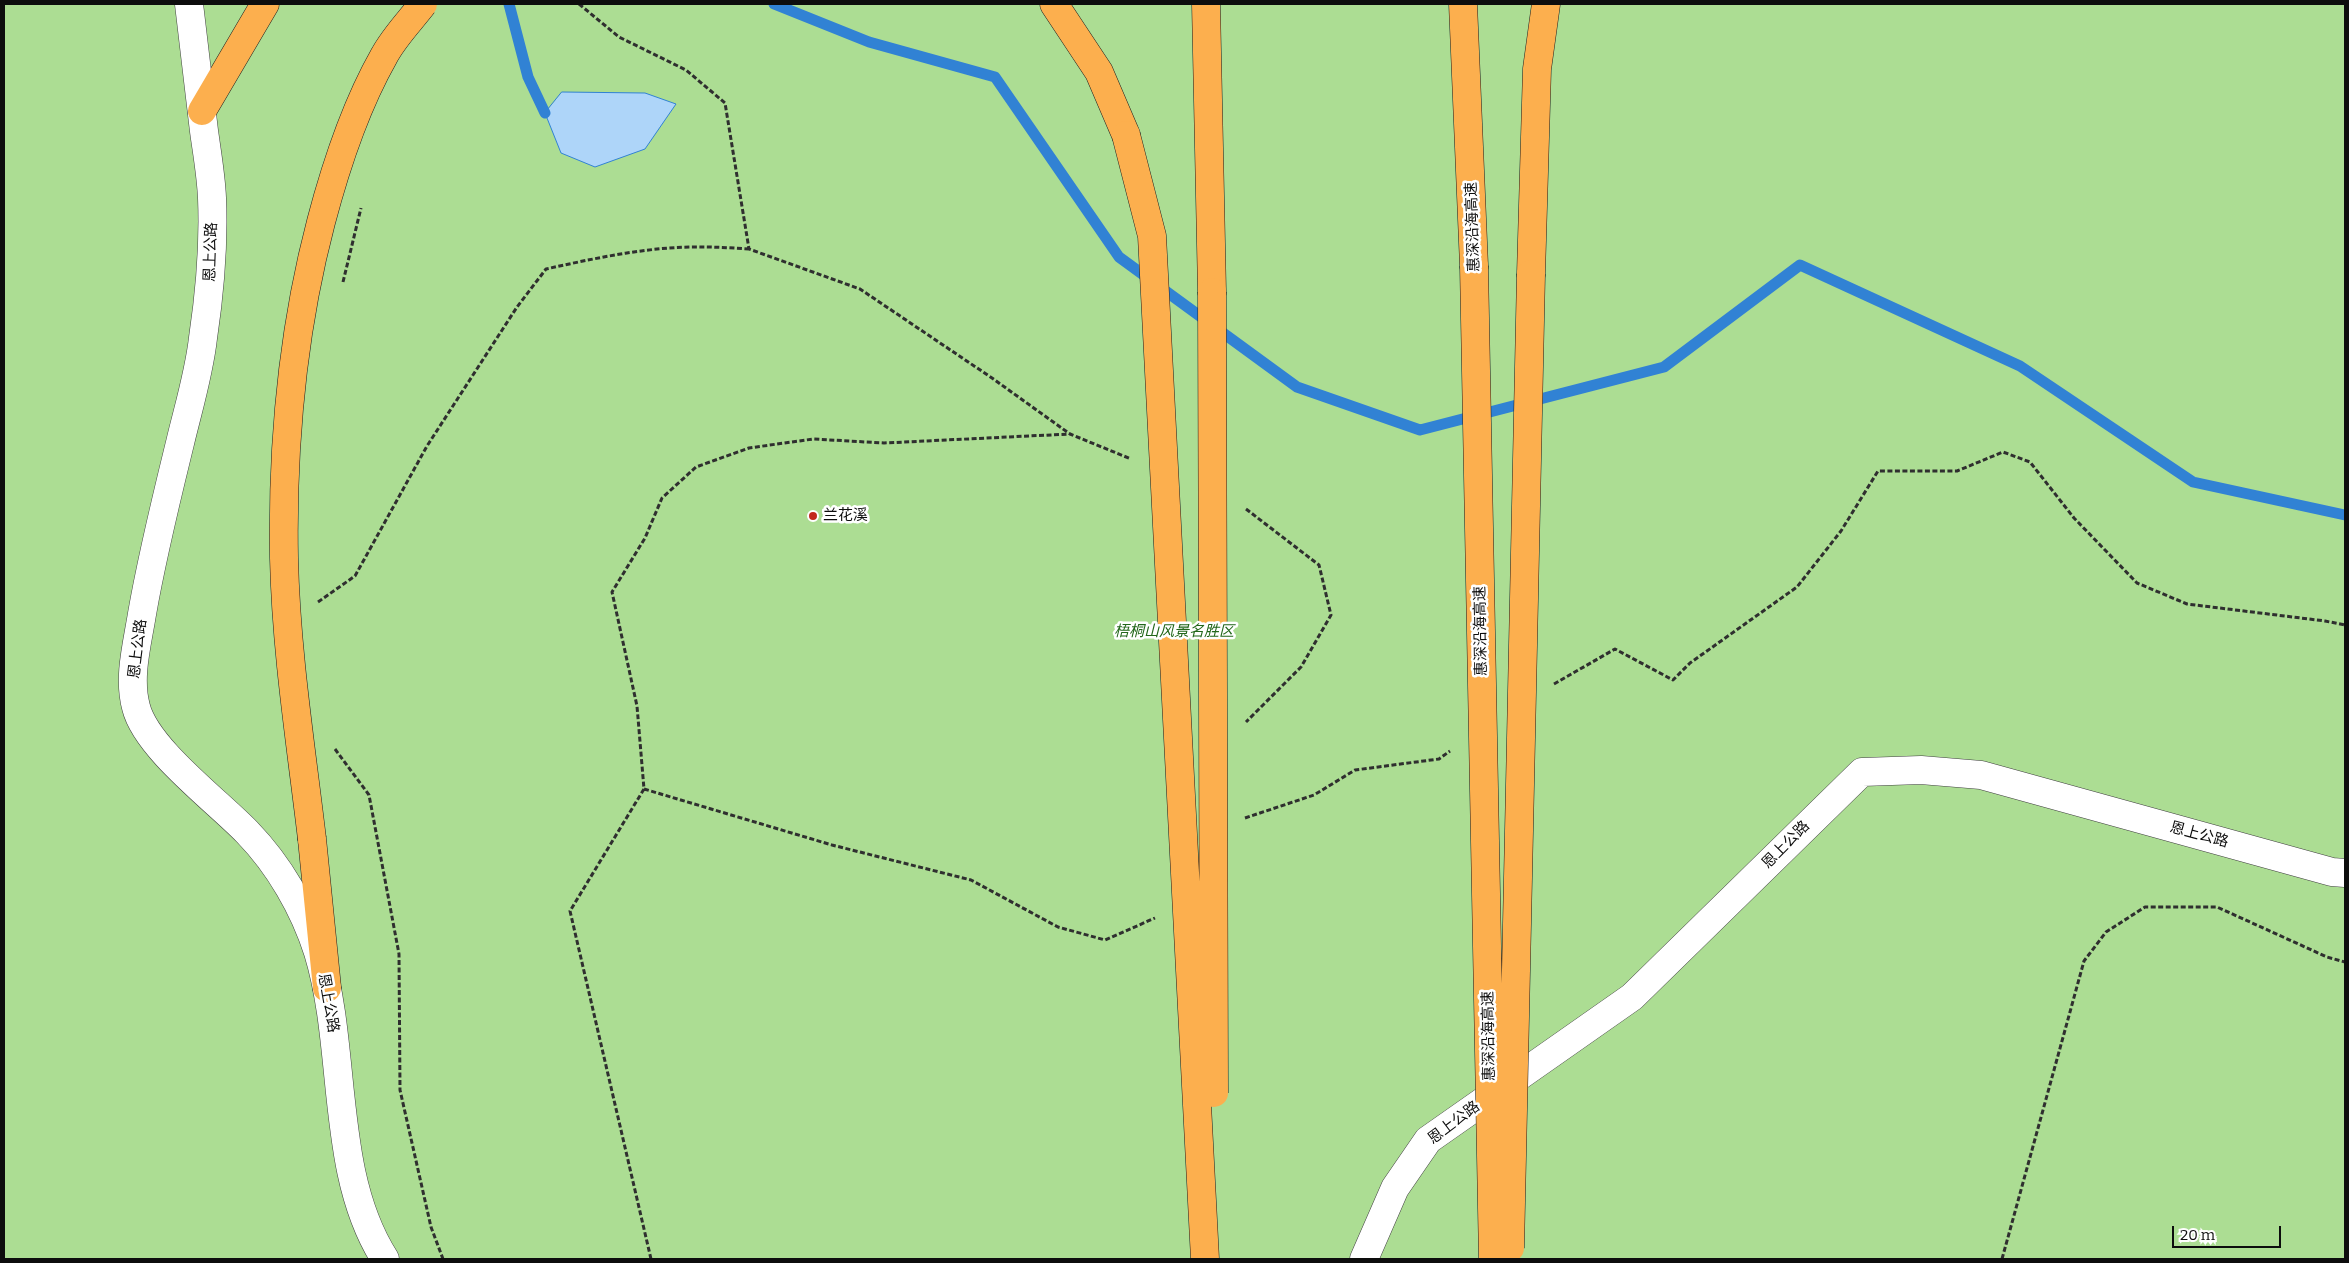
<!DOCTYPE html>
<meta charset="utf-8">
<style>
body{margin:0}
#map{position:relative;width:2349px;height:1263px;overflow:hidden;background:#fffdec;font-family:Bitter,serif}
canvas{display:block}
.frame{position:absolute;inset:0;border:5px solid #0d0d0d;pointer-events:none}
.scale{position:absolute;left:2172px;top:1226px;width:109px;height:22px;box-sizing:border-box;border:2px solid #0d0d0d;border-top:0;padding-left:6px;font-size:15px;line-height:18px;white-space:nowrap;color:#0d0d0d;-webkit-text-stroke:4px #fff;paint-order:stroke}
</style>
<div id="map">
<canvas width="2349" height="1263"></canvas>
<div class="frame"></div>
<div class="scale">20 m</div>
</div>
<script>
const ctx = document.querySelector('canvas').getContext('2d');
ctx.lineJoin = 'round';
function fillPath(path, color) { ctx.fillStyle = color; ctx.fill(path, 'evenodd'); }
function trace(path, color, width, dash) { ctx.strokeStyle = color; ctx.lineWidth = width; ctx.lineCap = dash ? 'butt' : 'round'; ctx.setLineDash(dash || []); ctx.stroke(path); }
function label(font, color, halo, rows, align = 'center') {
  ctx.font = font + ' Bitter,"Noto Sans SC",serif'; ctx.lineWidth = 5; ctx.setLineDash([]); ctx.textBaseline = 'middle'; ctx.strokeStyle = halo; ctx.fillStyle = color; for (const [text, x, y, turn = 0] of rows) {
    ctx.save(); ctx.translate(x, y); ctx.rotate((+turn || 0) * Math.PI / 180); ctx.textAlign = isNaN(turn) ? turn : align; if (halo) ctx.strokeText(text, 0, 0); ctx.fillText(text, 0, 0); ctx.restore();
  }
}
const forest = new Path2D(`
 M 4,4 L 2345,4 L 2345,1259 L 4,1259 Z`);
const water = new Path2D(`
 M 562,92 L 645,93 L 676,104 L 645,149 L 595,167 L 561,153 L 545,113 Z`);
const stream = new Path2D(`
 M 509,4 L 528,77 L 545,113
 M 774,4 L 869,42 L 995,77 L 1119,257 L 1297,387 L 1420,430 L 1664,367 L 1800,265 L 2020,366 L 2193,482 L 2345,515`);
const path = new Path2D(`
 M 579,4 L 619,37 L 686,70 L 725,103 L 749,249 L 860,289 L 992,378 L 1070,434 L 1131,459
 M 343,282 L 361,208
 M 1246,509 L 1319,565 L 1331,615 L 1301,667 L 1246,722
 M 318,602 L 355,576 L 427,446 L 517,307 L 546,269 C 596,258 651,246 703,247 C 718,247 734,248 749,249
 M 1554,684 L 1615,649 L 1673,680 L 1690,663 L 1797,587 L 1841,531 L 1878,471 L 1957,471 L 2003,452 L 2030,462 L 2074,518 L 2137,583 L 2187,604 L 2325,621 L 2345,625
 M 335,749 L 369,795 L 399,954 L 400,1090 L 431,1227 L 443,1259
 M 644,789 L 832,845 L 971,880 L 1058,927 L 1105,940 L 1155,918
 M 1245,818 L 1314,795 L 1355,770 L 1439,759 L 1450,751
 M 651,1259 L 570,911 L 644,789 L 637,706 L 612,592 L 645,538 L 662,498 L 696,467 L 749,448 L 813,439 L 884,443 L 1070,434
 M 2002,1259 L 2084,961 L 2106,932 L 2145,907 L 2217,907 L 2327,957 L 2345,962`);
const minor = new Path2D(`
 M 189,4 C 194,46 199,88 204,131 C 207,153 211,175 212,198 C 214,245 210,291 203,338 C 199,374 188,409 180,443 C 166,500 152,556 142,614 C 137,645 128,677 136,707 C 146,748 216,800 247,832 C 279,865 304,908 318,952 C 348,1050 329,1172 385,1259
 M 1364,1259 L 1395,1188 L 1428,1140 L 1632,997 L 1862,772 L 1921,770 L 1981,775 L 2332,872 L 2345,873`);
const highway = new Path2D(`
 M 1054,4 L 1099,72 L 1126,135
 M 1206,4 L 1212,292
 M 1463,4 L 1474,266
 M 202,111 L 265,4
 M 1531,274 L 1537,69 L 1546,4
 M 312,839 L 327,988`);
const highwayBridge = new Path2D(`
 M 1126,135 L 1152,236 L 1205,1259
 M 1474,266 L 1493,1259
 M 1212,292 L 1214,1093
 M 312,839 C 301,746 286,652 284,558 C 282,444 292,332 321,222 C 336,165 355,107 384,56 C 394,37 410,21 423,4
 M 1510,1248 L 1531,274`);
const markers = [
 [813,516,5,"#c3271e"]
];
const streetNames = [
 ["惠深沿海高速",1473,227,-92],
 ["恩上公路",211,252,-88],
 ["惠深沿海高速",1481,631,-91],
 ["恩上公路",138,649,-83],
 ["恩上公路",2199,835,15],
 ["恩上公路",1786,845,-45],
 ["恩上公路",328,1003,80],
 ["惠深沿海高速",1489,1036,-91],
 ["恩上公路",1454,1123,-37]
];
const poiNames = [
 ["兰花溪",823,516]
];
const parkNames = [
 ["梧桐山风景名胜区",1174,632]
];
fillPath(forest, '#acdd93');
fillPath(water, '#aed5f9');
trace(water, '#3182d4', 1);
trace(stream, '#3182d4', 11);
trace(minor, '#404040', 29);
trace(highway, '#1e1e1e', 29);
trace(path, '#2f2f2f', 3, [5, 2.5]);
trace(minor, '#fff', 28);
trace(highway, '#fcaf4e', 28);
trace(highwayBridge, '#1e1e1e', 29, []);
trace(highwayBridge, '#fcaf4e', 28);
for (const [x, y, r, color] of markers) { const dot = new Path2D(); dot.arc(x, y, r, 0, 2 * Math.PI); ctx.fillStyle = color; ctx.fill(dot); trace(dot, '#fff', 2); }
label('15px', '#0d0d0d', '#fff', streetNames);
label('15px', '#0d0d0d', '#fff', poiNames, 'left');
label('italic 15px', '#22671a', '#fff', parkNames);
</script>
